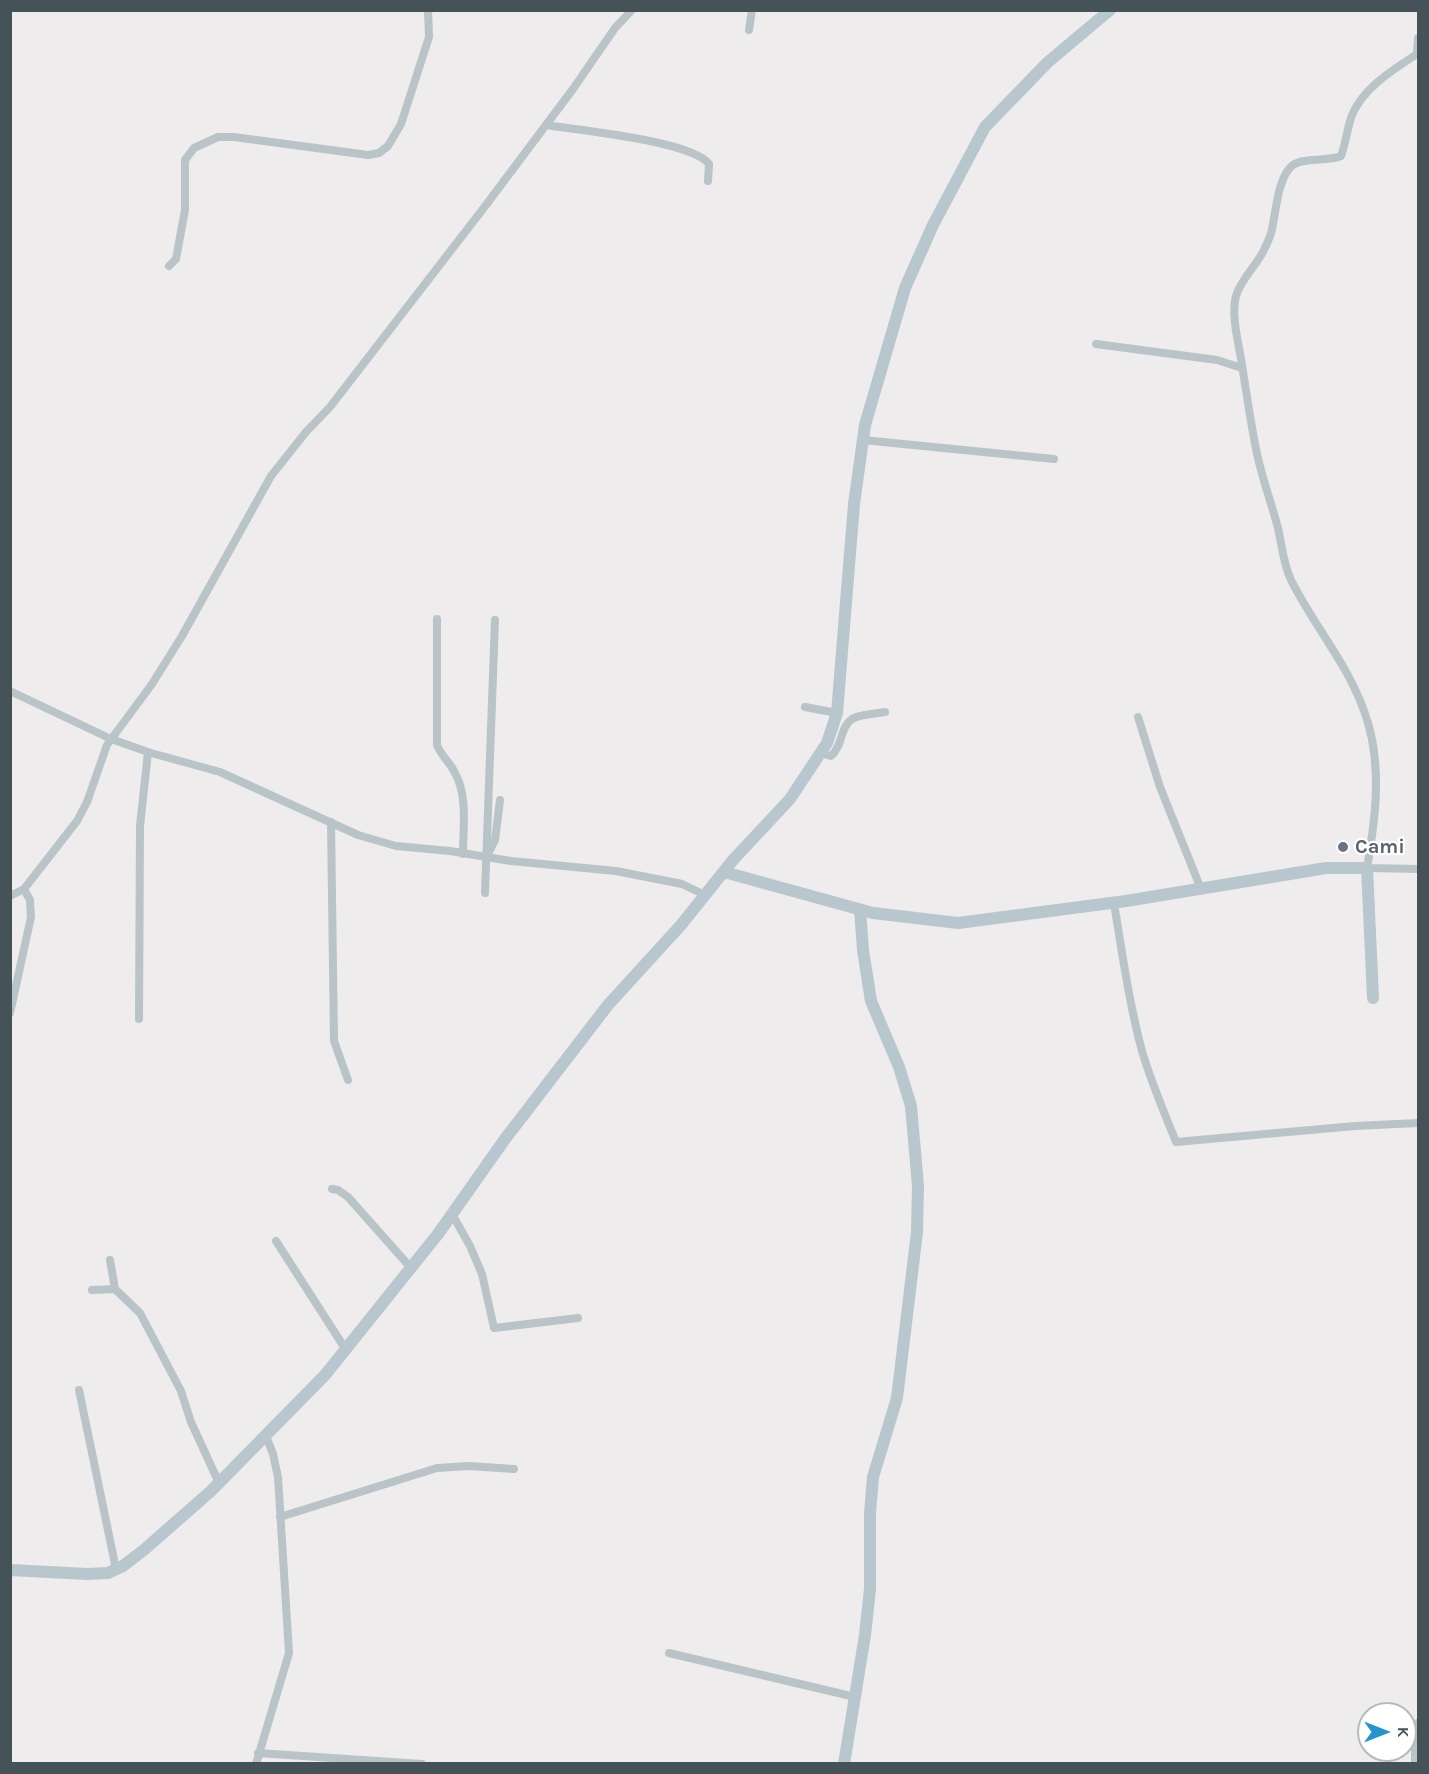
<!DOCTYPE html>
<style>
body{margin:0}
#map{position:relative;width:1429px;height:1774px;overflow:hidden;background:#eeecec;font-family:Karla,sans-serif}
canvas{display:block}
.frame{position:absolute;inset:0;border:12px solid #455358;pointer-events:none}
.north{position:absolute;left:1357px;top:1702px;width:60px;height:60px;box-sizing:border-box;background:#fff;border:2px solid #b5babc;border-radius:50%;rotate:90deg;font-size:16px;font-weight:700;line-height:24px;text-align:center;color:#455358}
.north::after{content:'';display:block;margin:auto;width:21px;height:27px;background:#2494d0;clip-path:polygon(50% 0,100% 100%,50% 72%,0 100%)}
</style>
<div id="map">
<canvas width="1429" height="1774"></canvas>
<div class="frame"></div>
<div class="north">K</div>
</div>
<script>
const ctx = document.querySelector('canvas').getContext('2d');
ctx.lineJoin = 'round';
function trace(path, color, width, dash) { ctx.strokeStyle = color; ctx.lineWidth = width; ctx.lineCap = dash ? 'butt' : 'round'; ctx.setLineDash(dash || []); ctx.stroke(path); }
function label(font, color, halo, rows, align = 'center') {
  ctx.font = font + ' Karla,sans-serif'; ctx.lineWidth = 4.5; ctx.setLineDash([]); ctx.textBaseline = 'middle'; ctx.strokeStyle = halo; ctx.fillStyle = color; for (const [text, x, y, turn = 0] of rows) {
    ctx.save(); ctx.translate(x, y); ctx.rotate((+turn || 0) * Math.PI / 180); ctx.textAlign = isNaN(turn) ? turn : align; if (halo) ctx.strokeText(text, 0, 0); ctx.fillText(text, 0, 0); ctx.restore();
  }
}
const street = new Path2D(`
 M 749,30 L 752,10
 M 1418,38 L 1417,54 C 1393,70 1364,87 1352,115 C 1347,128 1346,143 1341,156 C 1327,162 1304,157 1293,165 C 1278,176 1276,211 1272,229 C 1271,236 1267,243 1264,250 C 1257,265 1240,280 1236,296 C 1231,315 1238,340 1241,359 C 1246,389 1250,419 1256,449 C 1261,475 1271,502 1278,528 C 1282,546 1283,563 1291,580 C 1316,630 1352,668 1368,723 C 1382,770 1375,821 1367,868 L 1418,869
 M 546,125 C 578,130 692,141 709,164 L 708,181
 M 169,266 L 176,259 L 185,210 L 185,160 L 194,148 L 218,137 L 234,137 L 368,155 L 379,153 L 388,146 L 401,124 L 429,37 L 428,10
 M 1096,344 L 1217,360 L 1242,368
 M 863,440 L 1054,459
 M 437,619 L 437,745 C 441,756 450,762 455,773 C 468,796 463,828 463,854
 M 10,691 L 111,739 L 151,753 L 220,772 L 358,835 L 396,846 L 450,851 L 511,861 L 616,871 L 682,884 L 705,895
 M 805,707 L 837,713
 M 1138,717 L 1160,787 L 1201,889
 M 820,753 L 831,756 C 843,746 840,727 852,719 C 860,714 875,714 885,712
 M 331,822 L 334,1041 L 348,1080
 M 488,854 L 495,840 L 500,800
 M 485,893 L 495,620
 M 10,896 L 24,889
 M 1114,903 C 1122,952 1129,1003 1142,1051 C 1151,1082 1164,1112 1176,1142 L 1355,1126 L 1418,1123
 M 10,1013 L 31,917 L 30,900 L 24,889 L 77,821 L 87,802 L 107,745 L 152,684 L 182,636 L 271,476 L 306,432 L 330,407 L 486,205 L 573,89 L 615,28 L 632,10
 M 139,1019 L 140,826 L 148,752
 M 332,1189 L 338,1190 L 348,1197 L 411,1268
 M 452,1214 L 470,1246 L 482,1274 L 494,1328 L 578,1318
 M 276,1241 L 346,1350
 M 110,1260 L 115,1289
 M 92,1290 L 115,1289 L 140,1313 L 181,1391 L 191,1422 L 219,1483
 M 79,1390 L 116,1569
 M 280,1517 L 437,1468 L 469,1466 L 514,1469
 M 669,1653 L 855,1697
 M 258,1753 L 422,1764
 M 256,1764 L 289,1653 L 278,1477 L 273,1454 L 266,1436
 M 1415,1764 L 1415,1743 L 1418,1723`);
const secondary = new Path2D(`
 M 724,872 L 873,913 L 958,923 L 1126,901 L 1326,868 L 1367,868 L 1373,998
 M 10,1570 L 87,1574 L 108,1573 L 123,1566 L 145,1549 L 211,1491 L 325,1375 L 438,1234 L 505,1139 L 608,1005 L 681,925 L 733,860 L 790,799 L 827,743 L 837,713 L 854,504 L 865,425 L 905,288 L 933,225 L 985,127 L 1048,62 L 1110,10
 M 844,1764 L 865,1635 L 870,1589 L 870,1513 L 873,1477 L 897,1398 L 917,1232 L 918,1186 L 911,1106 L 899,1067 L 871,1001 L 863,950 L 860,910`);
const markers = [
 [1343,847,6,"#6b7280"]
];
const worshipNames = [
 ["Cami",1355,847]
];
trace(street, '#b8c4c8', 8);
trace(secondary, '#b8c7cd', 12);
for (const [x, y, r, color] of markers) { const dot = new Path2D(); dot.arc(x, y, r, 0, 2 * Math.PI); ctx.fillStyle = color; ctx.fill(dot); trace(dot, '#fff', 2); }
label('bold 20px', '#5b616d', '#fff', worshipNames, 'left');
</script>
